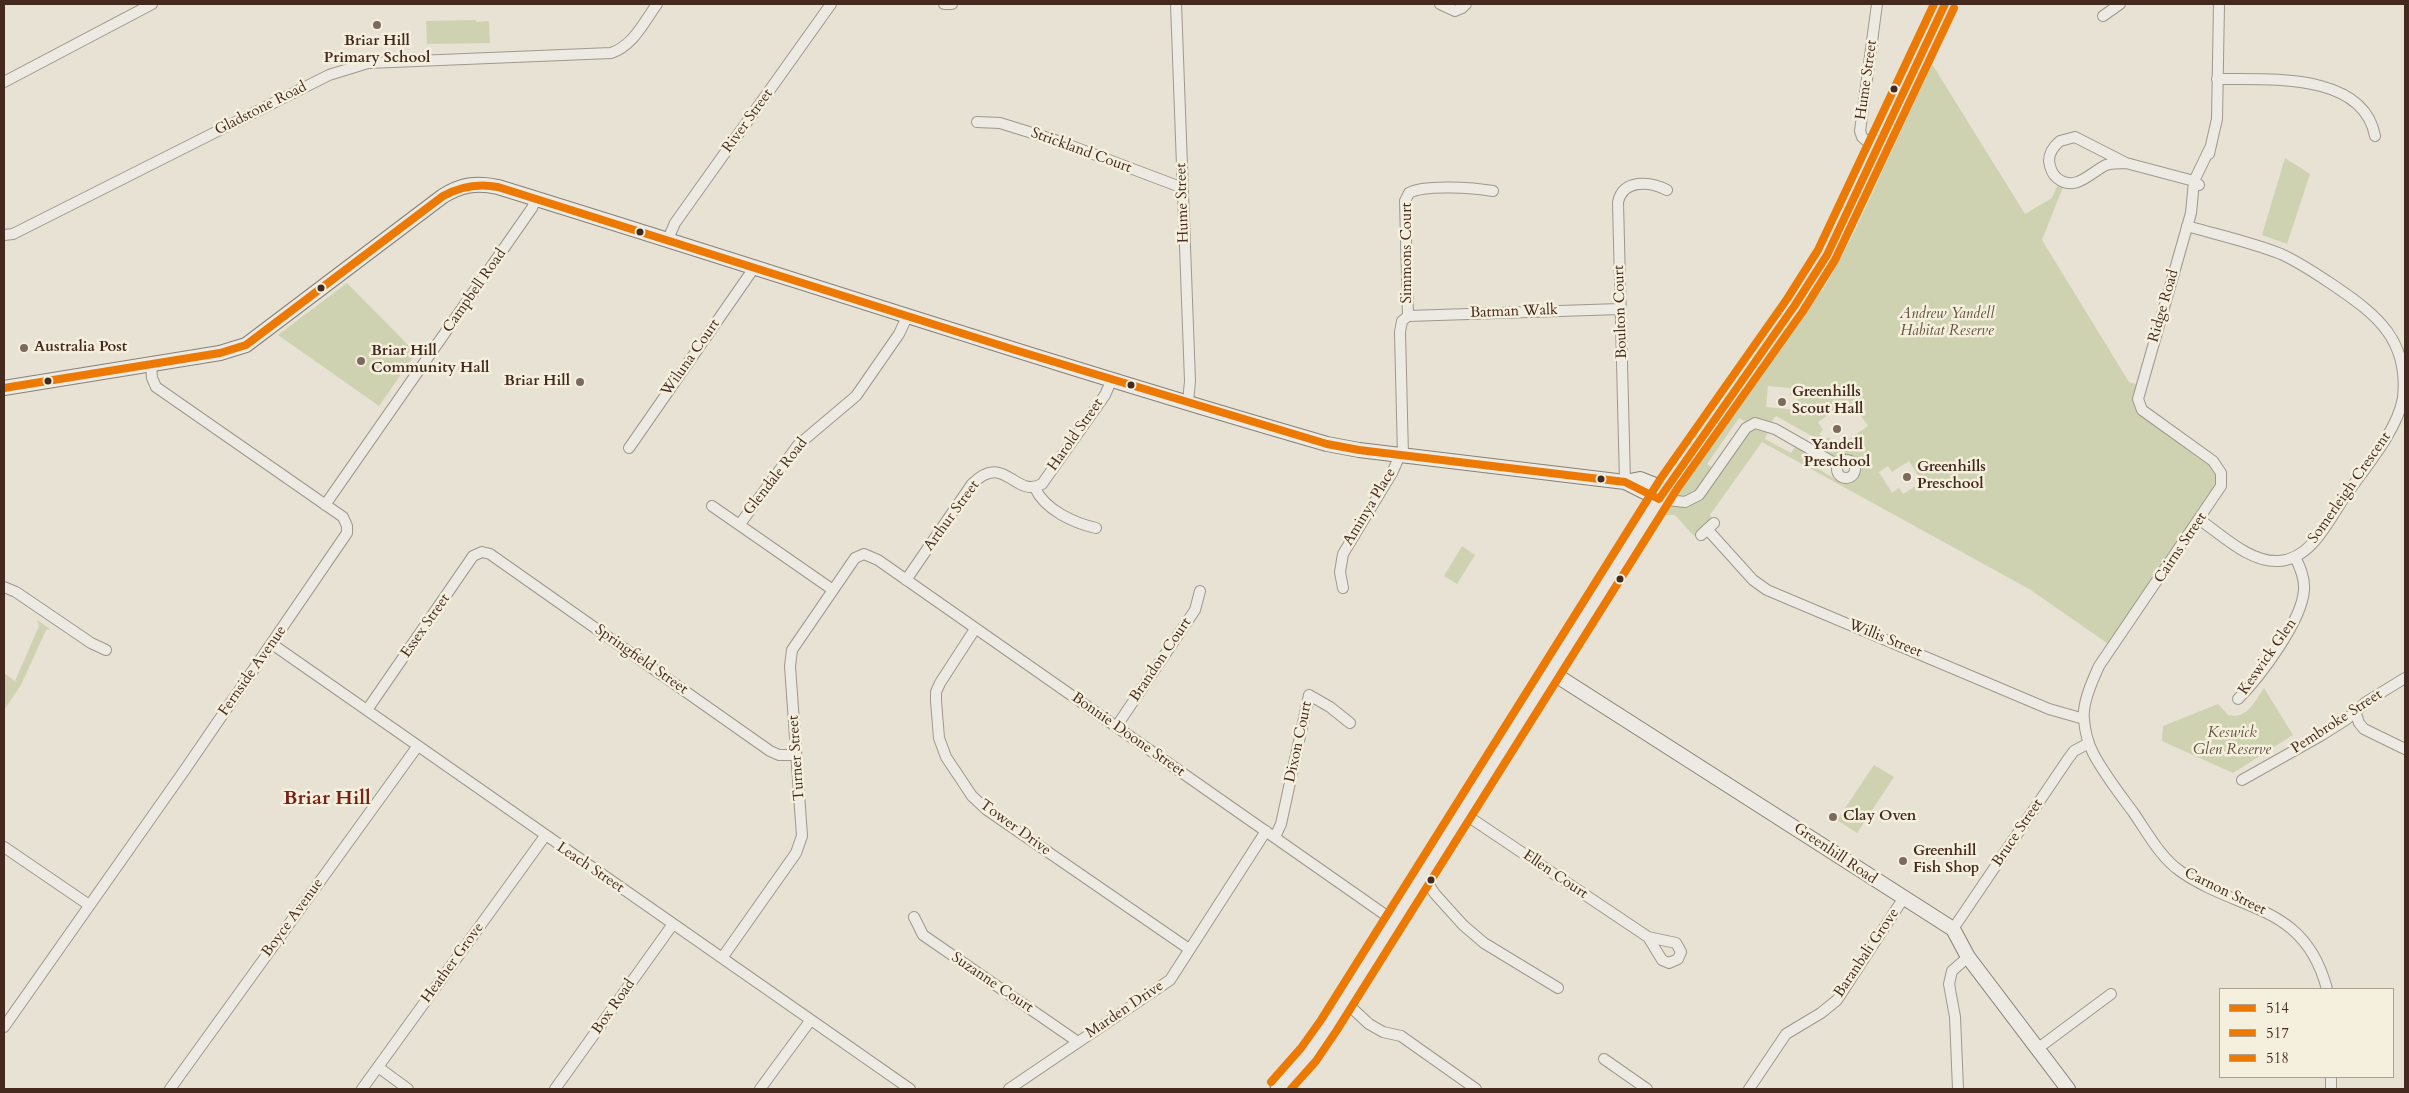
<!DOCTYPE html>
<style>
body{margin:0}
#map{position:relative;width:2409px;height:1093px;overflow:hidden;background:#e7e2d3;font-family:Cardo,serif}
canvas{display:block}
.frame{position:absolute;inset:0;border:5px solid #44291f;pointer-events:none}
.legend{position:absolute;left:2219px;top:988px;width:175px;height:90px;box-sizing:border-box;background:#f5efdd;border:1px solid #aea091;margin:0;padding:6px 9px;list-style:none;font-size:15px;color:#44291f}
.legend li{display:flex;align-items:center;gap:10px;height:25px}
.legend b{width:25px;border:1px solid #aea091}
</style>
<div id="map">
<canvas width="2409" height="1093"></canvas>
<div class="frame"></div>
<ul class="legend">
<li><b style="height:6px;background:#ec7903"></b>514</li>
<li><b style="height:6px;background:#ec7903"></b>517</li>
<li><b style="height:6px;background:#ec7903"></b>518</li>
</ul>
</div>
<script>
const ctx = document.querySelector('canvas').getContext('2d');
ctx.lineJoin = 'round';
function fillPath(path, color) { ctx.fillStyle = color; ctx.fill(path, 'evenodd'); }
function trace(path, color, width, dash) { ctx.strokeStyle = color; ctx.lineWidth = width; ctx.lineCap = dash ? 'butt' : 'round'; ctx.setLineDash(dash || []); ctx.stroke(path); }
function label(font, color, halo, rows, align = 'center') {
  ctx.font = font + ' Cardo,serif'; ctx.lineWidth = 5; ctx.setLineDash([]); ctx.textBaseline = 'middle'; ctx.strokeStyle = halo; ctx.fillStyle = color; for (const [text, x, y, turn = 0] of rows) {
    ctx.save(); ctx.translate(x, y); ctx.rotate((+turn || 0) * Math.PI / 180); ctx.textAlign = isNaN(turn) ? turn : align; if (halo) ctx.strokeText(text, 0, 0); ctx.fillText(text, 0, 0); ctx.restore();
  }
}
const green = new Path2D(`
 M 476,20 L 476,22 L 489,21 L 490,43 L 427,44 L 426,21 Z
 M 1932,64 L 2025,214 L 2052,198 L 2058,184 L 2063,187 L 2042,240 L 2129,382 L 2136,384 L 2134,401 L 2205,458 L 2216,470 L 2218,485 L 2110,645 L 2029,589 L 1762,442 L 1710,515 L 1712,518 L 1694,536 L 1675,515 L 1659,515 L 1668,506 L 1688,505 L 1701,499 L 1746,436 L 1755,429 L 1768,432 L 1765,439 L 1791,453 L 1795,447 L 1811,455 L 1807,462 L 1837,480 L 1849,483 L 1858,476 L 1859,465 L 1852,457 L 1834,456 L 1825,451 L 1828,445 L 1776,416 L 1771,422 L 1758,419 L 1746,422 L 1739,418 L 1707,464 L 1713,468 C 1704,480 1695,499 1679,496 L 1675,492 L 1704,447 L 1812,297 L 1823,290 L 1854,233 ZM 1768,386 L 1790,388 L 1790,395 L 1798,396 L 1797,410 L 1766,407 ZM 1846,403 L 1853,412 L 1856,409 L 1868,426 L 1846,441 L 1851,448 L 1844,447 L 1838,450 L 1829,437 L 1825,439 L 1819,434 L 1823,430 L 1818,422 ZM 1909,461 L 1922,482 L 1903,494 L 1899,488 L 1892,493 L 1879,472 L 1888,466 L 1892,472 Z
 M 2285,158 L 2310,174 L 2287,244 L 2262,235 Z
 M 347,283 L 416,353 L 379,406 L 278,335 Z
 M 1462,546 L 1475,555 L 1457,584 L 1444,576 Z
 M 37,620 L 50,629 L 46,630 L 21,685 L 4,710 L 4,673 L 15,681 L 39,626 Z
 M 2264,688 L 2293,735 L 2233,773 L 2162,741 L 2163,726 L 2218,704 L 2228,715 C 2247,720 2255,701 2264,688 Z
 M 1874,765 L 1894,777 L 1857,833 L 1837,820 Z`);
const street = new Path2D(`
 M 944,4 L 952,4
 M 1176,4 L 1190,381 L 1188,402
 M 1440,4 L 1455,11 L 1462,8 L 1466,4
 M 2103,16 L 2120,4
 M 2217,79 C 2265,80 2363,71 2375,136
 M 4,82 L 152,4
 M 977,122 L 1000,123 L 1061,142 L 1183,188
 M 2210,148 L 2194,181 L 2191,213 L 2138,399 L 2142,410 L 2149,415 L 2213,461 L 2221,473 L 2221,486 L 2099,666 C 2092,682 2082,703 2084,720 C 2085,731 2088,743 2093,753 C 2104,774 2119,793 2133,812 C 2147,832 2160,857 2180,871 C 2239,913 2304,902 2327,989
 M 1877,150 L 1862,137 L 1860,131 L 1877,4
 M 2209,154 L 2217,119 L 2219,4
 M 2126,163 C 2119,163 2112,163 2106,165 C 2091,172 2075,193 2057,178 C 2052,174 2050,168 2049,161 C 2049,153 2054,146 2060,141 L 2075,137 L 2126,163 L 2194,181 L 2199,185
 M 2187,226 C 2218,235 2251,242 2281,254 C 2301,263 2318,275 2336,287 C 2377,315 2409,340 2403,398 C 2397,432 2363,470 2344,498 C 2328,522 2311,559 2279,561 C 2250,563 2222,535 2200,520
 M 4,235 L 13,234 L 329,75 L 368,63 L 611,53 C 633,46 644,22 657,4
 M 668,239 L 675,223 L 831,4
 M 1408,316 L 1620,309
 M 629,448 L 754,268
 M 1403,456 L 1400,332 L 1402,321 L 1408,316 L 1405,201 L 1409,193 C 1424,184 1475,188 1493,191
 M1837 469a9 9 0 1 1 18 0a9 9 0 1 1-18 0Z
 M 1625,482 L 1618,202 C 1623,179 1650,181 1667,190
 M 1035,488 C 1045,510 1074,523 1096,528
 M 1659,499 L 1685,502 L 1699,495 L 1746,428 L 1755,423 L 1775,429 L 1838,465
 M 325,505 L 532,208 L 536,199
 M 712,506 L 833,590
 M 740,524 L 798,445 L 856,396 L 899,334 L 907,317
 M 1707,529 L 1753,580 L 1767,590 L 2049,709 L 2084,719
 M 1701,535 L 1714,523
 M 906,580 L 972,484 C 1005,451 1014,499 1042,484 L 1105,395 L 1112,379
 M 4,587 L 16,592 L 91,643 L 106,650
 M 1343,588 L 1340,572 L 1343,554 L 1392,473 L 1400,455
 M 975,629 L 940,683 L 936,692 L 936,701 L 939,738 L 946,757 L 972,796 L 987,810 L 1189,949
 M 272,644 L 910,1089
 M 2238,699 C 2260,677 2302,621 2304,590 C 2305,578 2300,567 2295,557
 M 367,710 L 473,556 L 482,552 L 490,554 L 770,751 L 779,755 L 796,755
 M 2355,711 L 2359,723 L 2364,729 L 2405,749
 M 1116,727 L 1195,610 L 1200,591
 M 2242,780 L 2322,735 L 2347,719 L 2366,702 L 2405,678
 M 1463,813 L 1648,937 L 1676,943 L 1681,952 L 1678,959 L 1669,963 L 1662,960 L 1648,937
 M 1275,837 L 1281,824 L 1309,695 L 1330,707 L 1350,723
 M 4,847 L 89,905
 M 1423,876 L 1435,894 L 1463,925 L 1484,943 L 1558,988
 M 914,917 L 923,935 L 1078,1042
 M 1953,929 L 2068,759 L 2074,751 L 2089,743
 M 722,958 L 796,853 L 802,836 L 790,666 L 792,650 L 855,558 L 864,554 L 878,560 L 1394,921
 M 1343,1003 L 1354,1010 L 1369,1024 L 1383,1032 L 1401,1036 L 1476,1089
 M 4,1027 L 184,771 L 347,533 L 347,526 L 343,517 L 156,387 L 152,378 L 151,364
 M 2037,1049 L 2111,994
 M 1604,1059 L 1647,1089
 M 378,1067 L 408,1089
 M 2331,1077 L 2331,1089
 M 170,1089 L 417,747
 M 362,1089 L 545,836
 M 555,1089 L 673,924
 M 760,1089 L 810,1021
 M 1009,1089 L 1170,980 L 1266,831
 M 1749,1089 L 1786,1034 L 1821,1013 L 1837,1000 L 1903,899
 M 1958,1089 L 1955,1017 L 1949,984 L 1952,971 L 1968,957`);
const secondary = new Path2D(`
 M 4,388 L 220,353 L 246,345 L 443,196 C 461,185 476,182 498,187 C 774,272 1049,364 1327,444 L 1359,450 L 1625,482 L 1640,479 L 1665,489
 M 1625,482 L 1659,499
 M 1551,672 L 1953,929 L 1968,957 L 2068,1089`);
const primary = new Path2D(`
 M 1278,1089 L 1309,1054 L 1329,1025 L 1669,483 L 1795,305 L 1827,255 L 1945,4`);
const bus1 = new Path2D(`
 M 4,388 L 220,353 L 246,345 L 443,196 C 461,186 478,183 498,187 L 1015,350 L 1327,444 L 1359,450 L 1625,482 L 1659,499 L 1795,305 L 1827,255 L 1945,4`);
const bus2 = new Path2D(`
 M 1291,1089 L 1316,1061 L 1337,1030 L 1677,489 L 1803,311 L 1835,260 L 1954,8`);
const bus3 = new Path2D(`
 M 1271,1082 L 1301,1048 L 1321,1020 L 1661,478 L 1787,299 L 1818,250 L 1934,4`);
const markers = [
 [377,25,5,"#7d6a5e"],
 [1894,89,4.5,"#44291f"],
 [640,232,4.5,"#44291f"],
 [321,288,4.5,"#44291f"],
 [24,348,5,"#7d6a5e"],
 [361,361,5,"#7d6a5e"],
 [48,381,4.5,"#44291f"],
 [580,382,5,"#7d6a5e"],
 [1131,385,4.5,"#44291f"],
 [1782,402,5,"#7d6a5e"],
 [1837,429,5,"#7d6a5e"],
 [1907,477,5,"#7d6a5e"],
 [1601,479,4.5,"#44291f"],
 [1620,579,4.5,"#44291f"],
 [1833,817,5,"#7d6a5e"],
 [1903,861,5,"#7d6a5e"],
 [1431,880,4.5,"#44291f"]
];
const poiNames = [
 ["Briar Hill",377,42,"center"],
 ["Primary School",377,59,"center"],
 ["Australia Post",34,348],
 ["Briar Hill",371,352],
 ["Community Hall",371,369],
 ["Briar Hill",570,382,"right"],
 ["Greenhills",1792,393],
 ["Scout Hall",1792,410],
 ["Yandell",1837,446,"center"],
 ["Preschool",1837,463,"center"],
 ["Greenhills",1917,468],
 ["Preschool",1917,485],
 ["Clay Oven",1843,817],
 ["Greenhill",1913,852],
 ["Fish Shop",1913,869]
];
const streetNames = [
 ["Hume Street",1867,80,-82],
 ["Gladstone Road",261,109,-27],
 ["River Street",748,121,-54],
 ["Strickland Court",1081,151,20],
 ["Hume Street",1183,203,-92],
 ["Simmons Court",1408,253,-90],
 ["Campbell Road",475,291,-55],
 ["Ridge Road",2164,306,-74],
 ["Batman Walk",1514,312,-2],
 ["Boulton Court",1621,312,-92],
 ["Wiluna Court",691,358,-55],
 ["Harold Street",1076,435,-55],
 ["Glendale Road",776,477,-52],
 ["Somerleigh Crescent",2350,488,-55],
 ["Aminya Place",1370,507,-59],
 ["Arthur Street",952,516,-54],
 ["Cairns Street",2181,548,-56],
 ["Essex Street",426,626,-55],
 ["Willis Street",1885,639,22],
 ["Keswick Glen",2268,657,-55],
 ["Springfield Street",641,660,35],
 ["Brandon Court",1161,660,-56],
 ["Fernside Avenue",253,671,-55],
 ["Pembroke Street",2337,722,-33],
 ["Bonnie Doone Street",1128,735,35],
 ["Dixon Court",1299,742,-78],
 ["Turner Street",797,758,-94],
 ["Tower Drive",1015,828,36],
 ["Bruce Street",2018,833,-56],
 ["Greenhill Road",1835,854,34],
 ["Leach Street",590,868,34],
 ["Ellen Court",1555,875,34],
 ["Carnon Street",2225,892,26],
 ["Boyce Avenue",293,918,-54],
 ["Baranbali Grove",1867,953,-56],
 ["Heather Grove",453,963,-54],
 ["Suzanne Court",992,983,34],
 ["Box Road",614,1007,-55],
 ["Marden Drive",1125,1010,-34]
];
const parkNames = [
 ["Andrew Yandell",1947,315],
 ["Habitat Reserve",1947,332],
 ["Keswick",2232,734],
 ["Glen Reserve",2232,751]
];
const districtNames = [
 ["Briar Hill",327,799]
];
fillPath(green, '#cfd2b1');
trace(street, '#9e988e', 12);
trace(secondary, '#878077', 16);
trace(primary, '#878077', 17);
trace(street, '#eceae2', 10);
trace(secondary, '#eceae2', 14);
trace(primary, '#eae6dd', 15);
trace(bus1, '#ec7903', 8);
trace(bus2, '#ec7903', 8);
trace(bus3, '#ec7903', 8);
for (const [x, y, r, color] of markers) { const dot = new Path2D(); dot.arc(x, y, r, 0, 2 * Math.PI); ctx.fillStyle = color; ctx.fill(dot); trace(dot, '#f5efdd', 2); }
label('bold 15px', '#44291f', '#f5efdd', poiNames, 'left');
label('15px', '#44291f', '#f5efdd', streetNames);
label('italic 15px', '#62503c', '#f5efdd', parkNames);
label('bold 20px', '#7a1f14', '#f5efdd', districtNames);
</script>
